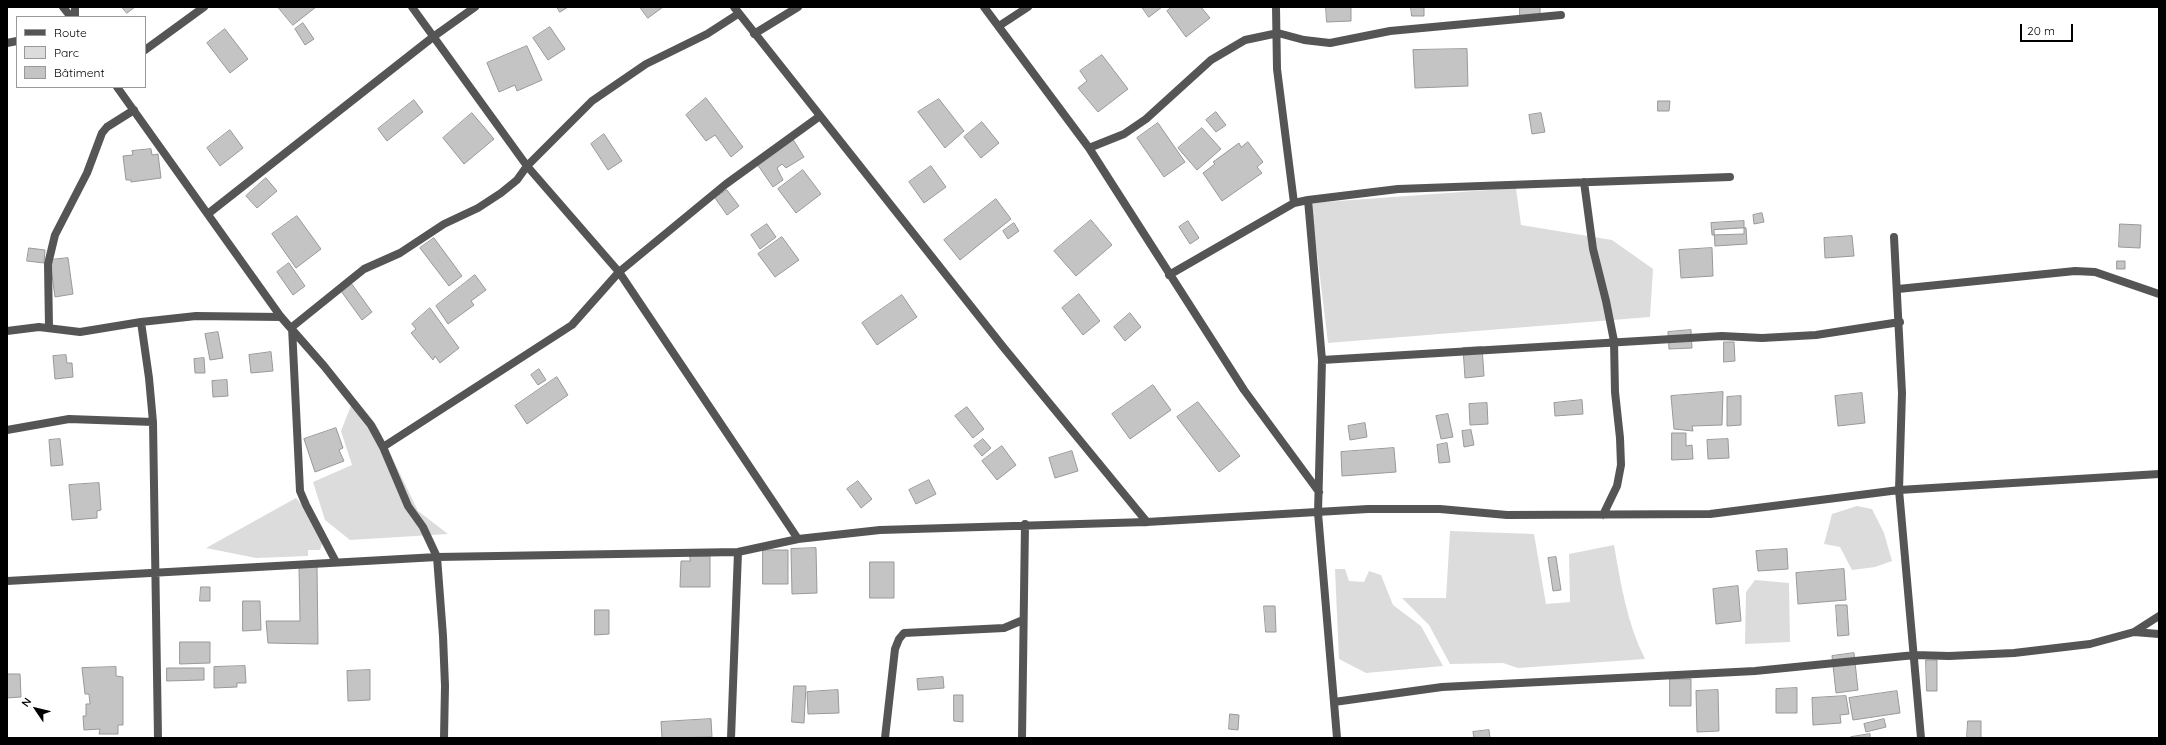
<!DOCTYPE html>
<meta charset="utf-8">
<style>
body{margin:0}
#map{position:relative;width:2166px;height:745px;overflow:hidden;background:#fff;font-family:Quicksand,sans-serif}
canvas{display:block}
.frame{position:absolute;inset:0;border:8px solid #000;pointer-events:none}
.legend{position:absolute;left:16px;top:16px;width:130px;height:72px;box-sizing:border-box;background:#fff;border:1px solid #999;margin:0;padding:5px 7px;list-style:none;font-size:12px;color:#000}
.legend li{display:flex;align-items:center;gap:8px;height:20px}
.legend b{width:20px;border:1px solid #999}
.north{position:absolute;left:16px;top:689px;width:40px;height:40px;-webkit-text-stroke:3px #fff;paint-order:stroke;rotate:305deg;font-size:11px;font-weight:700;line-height:16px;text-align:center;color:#000}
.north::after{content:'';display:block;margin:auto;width:14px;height:18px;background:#000;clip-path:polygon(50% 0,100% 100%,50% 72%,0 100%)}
.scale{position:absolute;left:2020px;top:24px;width:53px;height:18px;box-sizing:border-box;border:2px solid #000;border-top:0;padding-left:5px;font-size:12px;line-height:14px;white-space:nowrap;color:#000;-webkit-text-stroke:3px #fff;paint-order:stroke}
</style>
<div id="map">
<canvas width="2166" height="745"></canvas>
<div class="frame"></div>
<ul class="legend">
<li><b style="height:5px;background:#555"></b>Route</li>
<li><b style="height:11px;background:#dcdcdc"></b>Parc</li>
<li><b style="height:11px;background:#c4c4c4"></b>Bâtiment</li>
</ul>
<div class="north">N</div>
<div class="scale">20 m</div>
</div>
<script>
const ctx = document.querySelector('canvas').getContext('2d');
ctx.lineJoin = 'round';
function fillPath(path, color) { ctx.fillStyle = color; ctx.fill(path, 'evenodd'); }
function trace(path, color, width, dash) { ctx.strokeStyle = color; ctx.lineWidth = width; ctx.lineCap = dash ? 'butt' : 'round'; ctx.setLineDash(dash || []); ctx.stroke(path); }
const green = new Path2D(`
 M 1516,188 L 1521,225 L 1612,240 L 1653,269 L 1650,317 L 1328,343 L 1311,203 Z
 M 354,398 L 379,430 L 418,511 L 448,534 L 350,540 L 325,520 L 313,482 L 352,465 L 341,431 Z
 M 296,498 L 325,532 L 320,550 L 308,550 L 308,556 L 256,558 L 206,548 Z
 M 1857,506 L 1872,509 L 1884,533 L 1892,561 L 1875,567 L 1852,570 L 1840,547 L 1824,544 L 1832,514 Z
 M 1450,531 L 1534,534 L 1546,604 L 1570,602 L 1569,554 L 1614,545 C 1621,585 1627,623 1645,659 L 1518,668 L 1503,663 L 1450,664 L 1429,625 L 1402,598 L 1446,598 Z
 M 1335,569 L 1345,569 L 1349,581 L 1364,582 L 1369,571 L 1381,575 L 1393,605 L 1421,626 L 1443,666 L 1366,673 L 1339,659 Z
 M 1755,580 L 1789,583 L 1790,642 L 1745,644 L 1746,592 Z`);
const building = new Path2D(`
 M 122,7 L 135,7 L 127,13 Z
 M 278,7 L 316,7 L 293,25 Z
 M 557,7 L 568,7 L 560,12 Z
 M 640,7 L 663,7 L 648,18 Z
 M 1142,7 L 1162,7 L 1149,17 Z
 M 1172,7 L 1201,7 L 1210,18 L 1186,37 L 1167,11 Z
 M 1326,7 L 1351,7 L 1351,21 L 1327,22 Z
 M 1411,7 L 1424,7 L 1424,16 L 1412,16 Z
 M 1520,7 L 1540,7 L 1540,15 L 1520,16 Z
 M 303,23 L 314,39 L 305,45 L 295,29 Z
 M 550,27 L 565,49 L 548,60 L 533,38 Z
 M 225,29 L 248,59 L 230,73 L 207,43 Z
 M 527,46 L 542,80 L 517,91 L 515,85 L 499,92 L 487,63 Z
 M 1467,49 L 1468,86 L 1415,88 L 1413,50 Z
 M 1102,55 L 1128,89 L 1098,112 L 1078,88 L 1087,81 L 1080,71 Z
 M 706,98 L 743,147 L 731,157 L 715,135 L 706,141 L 686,115 Z
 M 939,99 L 964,131 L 945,148 L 918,112 Z
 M 414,100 L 423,112 L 387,141 L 378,129 Z
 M 1658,101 L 1670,101 L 1669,111 L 1658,111 Z
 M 1216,112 L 1226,125 L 1216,132 L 1206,120 Z
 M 472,113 L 494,139 L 464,164 L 443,138 Z
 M 1541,113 L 1545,132 L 1532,134 L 1529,115 Z
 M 982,122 L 999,143 L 981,158 L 964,137 Z
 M 1158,123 L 1185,162 L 1164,177 L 1137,138 Z
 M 1202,128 L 1221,149 L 1197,170 L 1178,148 Z
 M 230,130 L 243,148 L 220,166 L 207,148 Z
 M 604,134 L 622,161 L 608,170 L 591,144 Z
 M 792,138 L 804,157 L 786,168 L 782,164 L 777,168 L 783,180 L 773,187 L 757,164 Z
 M 1248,142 L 1263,162 L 1257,167 L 1262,173 L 1222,201 L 1203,173 L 1215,164 L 1213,162 L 1239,143 L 1241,147 Z
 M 151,149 L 152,155 L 158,154 L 161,178 L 131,182 L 131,180 L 126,180 L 123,156 L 133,155 L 132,151 Z
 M 931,166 L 946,187 L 924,203 L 909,182 Z
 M 803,170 L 821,194 L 796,213 L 778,189 Z
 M 266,178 L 277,191 L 257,208 L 246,196 Z
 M 727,190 L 739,206 L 727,215 L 715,198 Z
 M 996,199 L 1011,219 L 960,260 L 944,240 Z
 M 1762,213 L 1764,222 L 1754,224 L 1753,215 Z
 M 297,216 L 321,249 L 296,268 L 272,234 Z
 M 1091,220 L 1112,245 L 1076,276 L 1054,251 Z
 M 1188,221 L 1199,238 L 1190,244 L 1179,227 Z
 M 1744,221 L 1744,234 L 1712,235 L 1711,223 Z
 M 1014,223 L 1019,231 L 1008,239 L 1003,231 Z
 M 767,224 L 776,237 L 760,249 L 751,235 Z
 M 2120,224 L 2141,225 L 2140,248 L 2119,247 Z
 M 1746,228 L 1747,244 L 1715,246 L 1714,230 Z
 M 1852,236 L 1854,256 L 1825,258 L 1824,238 Z
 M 782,237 L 799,260 L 775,277 L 758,254 Z
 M 434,238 L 462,276 L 449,286 L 420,248 Z
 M 29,248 L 45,250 L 44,263 L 27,261 Z
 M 1712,248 L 1713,276 L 1681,278 L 1679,250 Z
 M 68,258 L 73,294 L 55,297 L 50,260 Z
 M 2117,261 L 2125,261 L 2125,269 L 2117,269 Z
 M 289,263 L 305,286 L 293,295 L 277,272 Z
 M 475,275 L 486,290 L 471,301 L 474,305 L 448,324 L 436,306 Z
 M 351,283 L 372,312 L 362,320 L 341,291 Z
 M 1079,294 L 1100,321 L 1083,335 L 1062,308 Z
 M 902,295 L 917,317 L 877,345 L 862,323 Z
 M 430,308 L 459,348 L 440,363 L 435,356 L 433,360 L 411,333 L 416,329 L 412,324 Z
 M 1130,313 L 1141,327 L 1125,341 L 1114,327 Z
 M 1691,330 L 1692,348 L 1669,349 L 1668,332 Z
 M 218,332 L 223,358 L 210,360 L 205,334 Z
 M 1724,342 L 1734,342 L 1735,361 L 1724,362 Z
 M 1482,347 L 1484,376 L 1465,378 L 1463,348 Z
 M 271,352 L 273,371 L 251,373 L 249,355 Z
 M 66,355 L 67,363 L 72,363 L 73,377 L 55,379 L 53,356 Z
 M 204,358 L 205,373 L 195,373 L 194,359 Z
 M 539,369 L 546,380 L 538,385 L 531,375 Z
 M 557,377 L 568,395 L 527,424 L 515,406 Z
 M 227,380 L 228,396 L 213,397 L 212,381 Z
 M 1153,385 L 1171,410 L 1130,439 L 1112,414 Z
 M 1723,392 L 1722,425 L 1692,426 L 1693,431 L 1674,429 L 1671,396 Z
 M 1862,393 L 1865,423 L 1838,426 L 1835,396 Z
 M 1741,396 L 1741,425 L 1727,426 L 1727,397 Z
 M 1582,400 L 1583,414 L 1555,416 L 1554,403 Z
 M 1198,402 L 1240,456 L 1219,472 L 1177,417 Z
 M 1487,403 L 1488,424 L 1470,425 L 1469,404 Z
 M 967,407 L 984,429 L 973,438 L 955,416 Z
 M 1448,414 L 1453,437 L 1441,439 L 1436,416 Z
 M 1365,423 L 1367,437 L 1350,440 L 1348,426 Z
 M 336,428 L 343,448 L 339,450 L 344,461 L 315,472 L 304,439 Z
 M 1471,430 L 1474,445 L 1464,447 L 1462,431 Z
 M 1672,433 L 1686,433 L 1686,446 L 1692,445 L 1693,459 L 1672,460 Z
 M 60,439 L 63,465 L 51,466 L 49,440 Z
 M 983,439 L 991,448 L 982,456 L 974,446 Z
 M 1728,439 L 1729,458 L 1708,459 L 1707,440 Z
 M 1447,443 L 1450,462 L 1439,463 L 1437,445 Z
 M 1002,446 L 1016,465 L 997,480 L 982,461 Z
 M 1394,448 L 1396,472 L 1342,476 L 1341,452 Z
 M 1072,451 L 1078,471 L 1055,478 L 1049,458 Z
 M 929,480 L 936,494 L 916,504 L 909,490 Z
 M 858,481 L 872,499 L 861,508 L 847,489 Z
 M 99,483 L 101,510 L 97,511 L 97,518 L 72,520 L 69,485 Z
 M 816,548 L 817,593 L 792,594 L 791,549 Z
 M 1787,549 L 1788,569 L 1758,571 L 1756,551 Z
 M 763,550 L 788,550 L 788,584 L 763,584 Z
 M 690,556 L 710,556 L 710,587 L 680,587 L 681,561 L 690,561 Z
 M 1556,557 L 1561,590 L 1553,591 L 1548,558 Z
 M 870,562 L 894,562 L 894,598 L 870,598 Z
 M 317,566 L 318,644 L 268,643 L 266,621 L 300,621 L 299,567 Z
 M 1844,569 L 1846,600 L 1798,604 L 1796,573 Z
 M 1738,586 L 1741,621 L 1716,624 L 1713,589 Z
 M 201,587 L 210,587 L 210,601 L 200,601 Z
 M 243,601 L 260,601 L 261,630 L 243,631 Z
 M 1836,605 L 1847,605 L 1849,635 L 1838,636 Z
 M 1264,606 L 1275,606 L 1276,632 L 1266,632 Z
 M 595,610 L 609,610 L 609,634 L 595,635 Z
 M 180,642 L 210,642 L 210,663 L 180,664 Z
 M 1854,653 L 1858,690 L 1836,693 L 1832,656 Z
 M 1926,660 L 1937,660 L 1937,691 L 1927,691 Z
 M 245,666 L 246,683 L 237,683 L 237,687 L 214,688 L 214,667 Z
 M 116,667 L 116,676 L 123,677 L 123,725 L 118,725 L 118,734 L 99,734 L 100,729 L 84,730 L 83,716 L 86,716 L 86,704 L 90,704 L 89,694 L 85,694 L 82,668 Z
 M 167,668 L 204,668 L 204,680 L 167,681 Z
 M 370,670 L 370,700 L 348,701 L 347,671 Z
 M 7,674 L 20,674 L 21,697 L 7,698 Z
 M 943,677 L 944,688 L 918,690 L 917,679 Z
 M 1670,679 L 1691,679 L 1691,706 L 1670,706 Z
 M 794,686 L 806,686 L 804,723 L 792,722 Z
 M 1797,688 L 1797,713 L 1776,713 L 1776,689 Z
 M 838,690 L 839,713 L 808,714 L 807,692 Z
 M 1718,690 L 1719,731 L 1697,732 L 1696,691 Z
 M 1897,691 L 1900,713 L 1853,720 L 1849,698 Z
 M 954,695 L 963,695 L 963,722 L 954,721 Z
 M 1846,696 L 1849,714 L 1840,715 L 1841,723 L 1813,725 L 1812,698 Z
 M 1230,714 L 1239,715 L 1238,730 L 1229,729 Z
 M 711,719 L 712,737 L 662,738 L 661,722 Z
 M 1884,719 L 1886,727 L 1866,732 L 1864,724 Z
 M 1968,721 L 1981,721 L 1981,738 L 1967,738 Z
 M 1489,730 L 1490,738 L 1474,738 L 1473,732 Z
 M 1870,734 L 1870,738 L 1852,738 L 1851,737 Z`);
const street = new Path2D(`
 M 63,7 L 71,17
 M 75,7 L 75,17
 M 412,7 L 527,166 L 619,272 L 798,539
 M 734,7 L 1004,348 L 1147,522
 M 984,7 L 1089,148 L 1244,390 L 1319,492
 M 1276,7 L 1277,69 L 1294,203
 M 999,26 L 1028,7
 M 754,34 L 798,7
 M 7,43 L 17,41
 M 145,50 L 204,7
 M 117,87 L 281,317 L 324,366 L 371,425 L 383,447 L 408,506 L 423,527 L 437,557 L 443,636 L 445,686 L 444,738
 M 1089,148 L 1124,134 L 1146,119 L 1211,60 L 1245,40 L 1278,33 L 1304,40 L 1330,43 L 1390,31 L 1561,15
 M 1584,182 L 1593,249 L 1606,301 L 1614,341 L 1615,392 L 1620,438 L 1621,465 L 1617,486 L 1603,515
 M 1308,200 L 1322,360 L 1318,513 L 1337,738
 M 209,213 L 433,37 L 475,7
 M 1894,237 L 1902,393 L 1899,490 L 1921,738
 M 1169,275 L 1294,203 L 1308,200 L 1398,189 L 1730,177
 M 1898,289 L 2075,271 L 2095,272 L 2159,294
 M 141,322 L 149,378 L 153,422 L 158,738
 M 49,328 L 48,264 L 55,235 L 87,173 L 102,133 L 107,127 L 134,110
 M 7,331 L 39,327 L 80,332 L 141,322 L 196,316 L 281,317
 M 1322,360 L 1722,336 L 1762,338 L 1816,335 L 1900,322
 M 7,430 L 69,419 L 153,422
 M 383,447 L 572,325 L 619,272 L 726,184 L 820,116
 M 336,562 L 306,505 L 300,491 L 292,327 L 364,269 L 400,253 L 444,224 L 478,208 L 501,193 L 517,180 L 527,166 L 592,101 L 646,64 L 707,34 L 738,14
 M 7,581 L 437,557 L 738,552 L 798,539 L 880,530 L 1147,522 L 1368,509 L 1440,509 L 1507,515 L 1710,514 L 1899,490 L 2159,474
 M 2134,632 L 2159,634
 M 1334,702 L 1442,687 L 1755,671 L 1915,655 L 1949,656 L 2014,653 L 2090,644 L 2134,632 L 2159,616
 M 731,738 L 738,552
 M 885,738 L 895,649 L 899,639 L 904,633 L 1004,628 L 1023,620
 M 1022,738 L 1025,524`);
fillPath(green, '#dcdcdc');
fillPath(building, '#c4c4c4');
trace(building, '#999', 1);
trace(street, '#555', 8);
</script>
